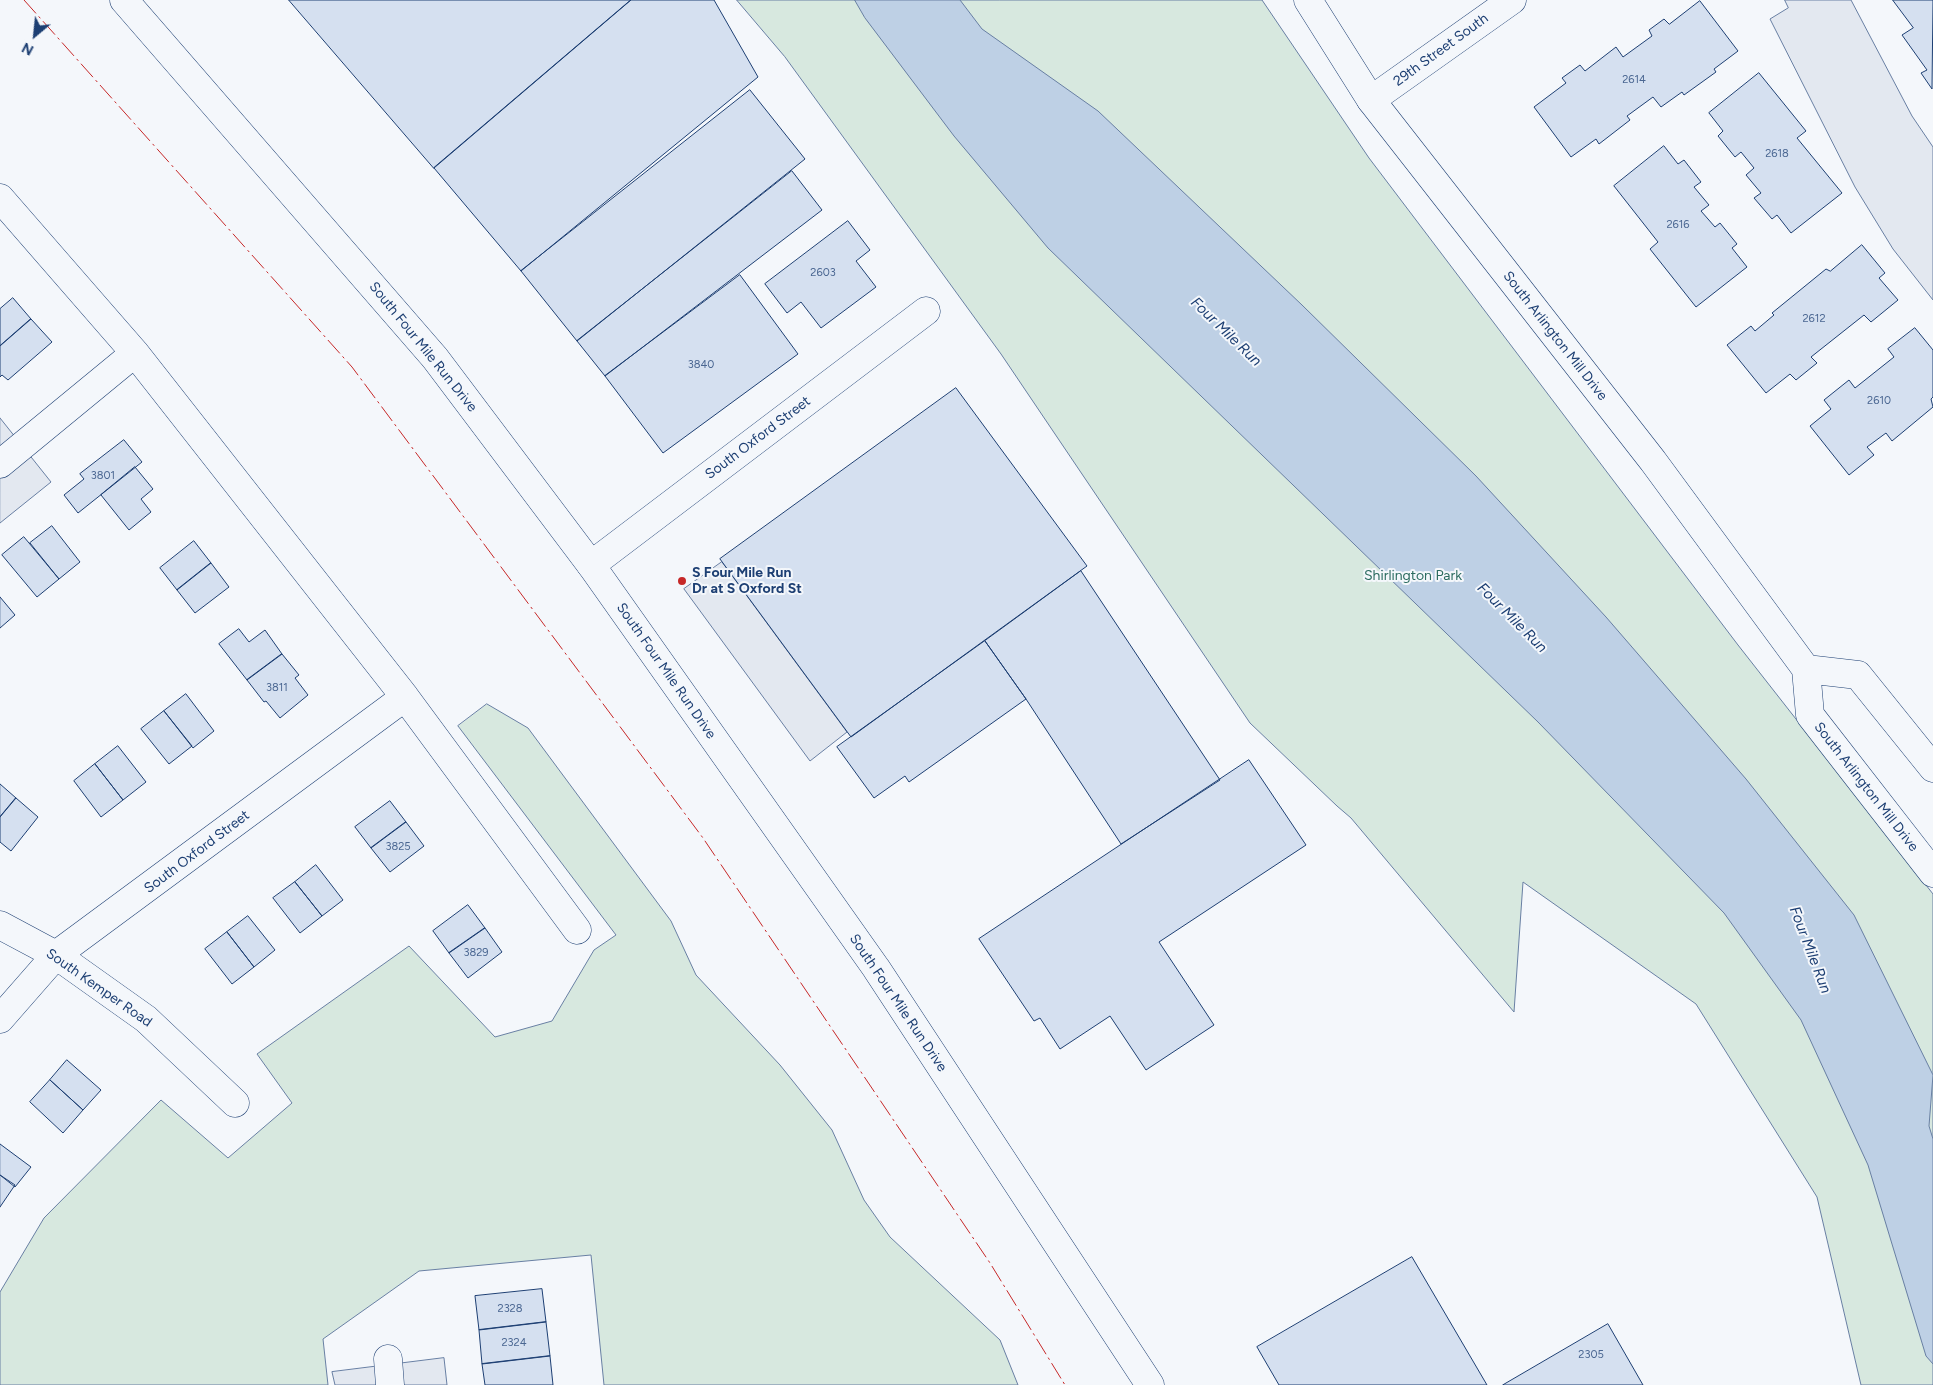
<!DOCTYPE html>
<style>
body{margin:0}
#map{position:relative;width:1933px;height:1385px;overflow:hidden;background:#f4f7fb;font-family:Figtree,sans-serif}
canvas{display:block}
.north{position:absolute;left:10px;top:10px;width:50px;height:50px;-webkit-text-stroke:4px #f4f7fb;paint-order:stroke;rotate:208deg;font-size:14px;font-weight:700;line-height:20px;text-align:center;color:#1d3f73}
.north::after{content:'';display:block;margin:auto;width:18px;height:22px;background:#1d3f73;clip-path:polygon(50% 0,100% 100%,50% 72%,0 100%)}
</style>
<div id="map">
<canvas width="1933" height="1385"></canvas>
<div class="north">N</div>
</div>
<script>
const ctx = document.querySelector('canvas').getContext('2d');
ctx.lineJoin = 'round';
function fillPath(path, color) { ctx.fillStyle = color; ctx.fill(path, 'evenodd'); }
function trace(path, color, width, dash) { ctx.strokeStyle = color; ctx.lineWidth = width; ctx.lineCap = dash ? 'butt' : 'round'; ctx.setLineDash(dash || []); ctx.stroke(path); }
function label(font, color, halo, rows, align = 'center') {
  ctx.font = font + ' Figtree,sans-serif'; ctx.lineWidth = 4; ctx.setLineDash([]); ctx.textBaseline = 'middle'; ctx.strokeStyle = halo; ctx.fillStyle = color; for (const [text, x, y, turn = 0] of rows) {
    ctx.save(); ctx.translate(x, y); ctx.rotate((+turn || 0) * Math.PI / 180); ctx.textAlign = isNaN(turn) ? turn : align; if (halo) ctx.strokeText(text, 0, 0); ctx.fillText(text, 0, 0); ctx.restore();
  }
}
const green = new Path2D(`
 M 737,0 L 1262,0 L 1369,158 L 1738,645 L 1933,894 L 1933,1385 L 1861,1385 L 1817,1197 L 1696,1004 L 1523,882 L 1514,1012 L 1351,818 L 1337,806 L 1250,723 L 1001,354 L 785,57 Z
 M 487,704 L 528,728 L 671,921 L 696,975 L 780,1065 L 832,1130 L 864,1200 L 890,1237 L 1000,1340 L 1018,1385 L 604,1385 L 591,1255 L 419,1271 L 323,1339 L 328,1385 L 0,1385 L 0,1292 L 44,1218 L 161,1100 L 228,1158 L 292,1103 L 257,1054 L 409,946 L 495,1037 L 552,1021 L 594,950 L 616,935 L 458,726 Z`);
const parking = new Path2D(`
 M 1785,0 L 1851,0 L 1912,116 L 1933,147 L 1933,300 L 1893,249 L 1855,187 L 1770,19 L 1788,8 Z
 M 0,418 L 51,482 L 0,523 Z
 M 722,562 L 847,732 L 810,761 L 684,589 Z
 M 444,1358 L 447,1385 L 335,1385 L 332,1372 Z`);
const water = new Path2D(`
 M 855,0 L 960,0 L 982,29 L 1098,111 L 1302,305 L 1476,476 L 1606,617 L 1746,779 L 1854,915 L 1933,1075 L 1929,1126 L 1933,1139 L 1933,1364 L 1926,1356 L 1868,1165 L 1801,1020 L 1724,913 L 1538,722 L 1048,248 L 954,136 L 865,18 Z`);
const building = new Path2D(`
 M 289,0 L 631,0 L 434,168 Z
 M 631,0 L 714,0 L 758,77 L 521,271 L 434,168 Z
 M 1893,0 L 1933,0 L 1932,89 L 1921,73 L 1927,70 L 1902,35 L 1913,28 Z
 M 1700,1 L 1738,51 L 1714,69 L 1716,72 L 1684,95 L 1682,92 L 1661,107 L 1653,97 L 1627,116 L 1630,120 L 1599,144 L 1596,139 L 1571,157 L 1534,107 L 1566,83 L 1562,78 L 1580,65 L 1585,71 L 1616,47 L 1623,57 L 1652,36 L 1649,30 L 1664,19 L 1669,24 Z
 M 1759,73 L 1806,131 L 1797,138 L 1842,193 L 1791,233 L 1777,215 L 1772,219 L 1754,198 L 1761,193 L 1746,175 L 1754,168 L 1741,152 L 1735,157 L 1718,136 L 1723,131 L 1709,113 Z
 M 750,90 L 805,159 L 577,341 L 521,271 Z
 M 1664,146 L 1678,164 L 1684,160 L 1701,182 L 1694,187 L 1709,205 L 1701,211 L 1715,227 L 1720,223 L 1737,244 L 1732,248 L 1747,267 L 1696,307 L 1650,249 L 1658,242 L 1614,186 Z
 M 792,171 L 822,210 L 605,376 L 577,341 Z
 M 848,221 L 870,250 L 856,261 L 876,287 L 821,328 L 801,302 L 787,313 L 765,284 Z
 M 1862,245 L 1885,273 L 1879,278 L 1898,300 L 1871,322 L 1864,315 L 1811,357 L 1817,363 L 1796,380 L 1790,374 L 1766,393 L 1727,345 L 1751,326 L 1755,331 L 1774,315 L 1772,313 L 1826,269 L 1830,271 Z
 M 740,275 L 798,354 L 663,453 L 605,376 Z
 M 13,298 L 31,319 L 0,346 L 0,309 Z
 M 31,319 L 52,342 L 8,380 L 2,375 L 0,377 L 0,346 Z
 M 1915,328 L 1933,350 L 1933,397 L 1931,399 L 1933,407 L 1892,441 L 1886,433 L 1867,447 L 1874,455 L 1849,475 L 1810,426 L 1831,409 L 1824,400 L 1849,380 L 1855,388 L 1894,357 L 1888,349 Z
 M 956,388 L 1087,566 L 851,737 L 720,559 Z
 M 124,440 L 142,462 L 78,513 L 64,495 L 84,479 L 80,474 Z
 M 135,467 L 153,489 L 141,499 L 151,512 L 129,530 L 101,495 Z
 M 52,526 L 80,562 L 59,579 L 30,543 Z
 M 24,537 L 59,579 L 37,597 L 2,555 Z
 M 194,541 L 211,563 L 177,590 L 160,568 Z
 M 211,563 L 229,587 L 195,613 L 177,590 Z
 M 1081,571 L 1220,780 L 1121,844 L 1026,699 L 985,641 Z
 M 0,597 L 15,615 L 0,628 Z
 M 239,629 L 249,642 L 265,630 L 282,654 L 247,680 L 219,644 Z
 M 985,641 L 1026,699 L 909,782 L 905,776 L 874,798 L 837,747 Z
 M 282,654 L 299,675 L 295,678 L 308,695 L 280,718 L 266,701 L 264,702 L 247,680 Z
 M 186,694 L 214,731 L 193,748 L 164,711 Z
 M 164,711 L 192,746 L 169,764 L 141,729 Z
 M 118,746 L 146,782 L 123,800 L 95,764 Z
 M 1249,760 L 1306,845 L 1159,942 L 1214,1025 L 1146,1070 L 1110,1016 L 1060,1049 L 1040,1018 L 1034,1021 L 979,939 Z
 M 95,764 L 123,800 L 101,817 L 74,781 Z
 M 0,784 L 16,798 L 0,817 Z
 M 16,798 L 38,817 L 11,851 L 0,842 L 0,817 Z
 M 390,801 L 406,822 L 371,848 L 355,827 Z
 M 406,822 L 424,846 L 390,872 L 371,848 Z
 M 316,865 L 343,900 L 322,916 L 295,882 Z
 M 295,882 L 322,916 L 300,933 L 273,898 Z
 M 468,905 L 485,928 L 449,953 L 433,931 Z
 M 248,916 L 275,950 L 254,967 L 227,932 Z
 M 485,928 L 502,952 L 468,978 L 449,953 Z
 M 227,932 L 254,967 L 232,984 L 205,949 Z
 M 67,1060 L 101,1090 L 83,1110 L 50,1080 Z
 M 50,1080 L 83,1110 L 63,1133 L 30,1102 Z
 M 0,1144 L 31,1167 L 15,1187 L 0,1175 Z
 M 0,1175 L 15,1185 L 0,1207 Z
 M 1412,1257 L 1487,1385 L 1279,1385 L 1257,1347 Z
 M 542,1289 L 546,1322 L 479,1330 L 475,1296 Z
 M 546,1322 L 550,1356 L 482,1364 L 479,1330 Z
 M 1608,1324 L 1643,1385 L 1503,1385 Z
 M 550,1356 L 553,1385 L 485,1385 L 482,1364 Z`);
const minor = new Path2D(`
 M 1371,100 L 1512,0
 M 0,198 L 135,353 L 405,697 L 577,930
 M 0,464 L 135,353
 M 591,565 L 926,311
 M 0,925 L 56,955 L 146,1019 L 235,1103
 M 0,1019 L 56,955 L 405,697
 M 388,1359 L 390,1385`);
const tertiary = new Path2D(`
 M 1308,0 L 1371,100 L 1653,461 L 1806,669 L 1810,715 L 1933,873
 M 1806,669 L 1858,675 L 1933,768`);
const secondary = new Path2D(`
 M 124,0 L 435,358 L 591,565 L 876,968 L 1150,1385`);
const power = new Path2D(`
 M 24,0 L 352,367 L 703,838 L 990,1263 L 1065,1385`);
const markers = [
 [682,581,5,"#c62828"]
];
const numberNames = [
 ["2614",1634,80],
 ["2618",1777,154],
 ["2616",1678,225],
 ["2603",823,273],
 ["2612",1814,319],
 ["3840",701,365],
 ["2610",1879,401],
 ["3801",103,476],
 ["3811",277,688],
 ["3825",398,847],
 ["3829",476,953],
 ["2328",510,1309],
 ["2324",514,1343],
 ["2305",1591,1355]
];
const streetNames = [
 ["29th Street South",1441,50,-36],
 ["South Arlington Mill Drive",1555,336,52],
 ["South Four Mile Run Drive",423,347,51],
 ["South Oxford Street",758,438,-37],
 ["South Four Mile Run Drive",666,671,55],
 ["South Arlington Mill Drive",1866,787,52],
 ["South Oxford Street",197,852,-37],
 ["South Kemper Road",99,988,35],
 ["South Four Mile Run Drive",898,1003,56]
];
const poiNames = [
 ["S Four Mile Run",692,573],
 ["Dr at S Oxford St",692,589]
];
const parkNames = [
 ["Shirlington Park",1413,576]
];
const waterNames = [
 ["Four Mile Run",1226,332,44],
 ["Four Mile Run",1512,618,45],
 ["Four Mile Run",1810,950,69]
];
fillPath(green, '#d7e8df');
trace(green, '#687fa3', 1);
fillPath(parking, '#e3e8f0');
trace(parking, '#687fa3', 1);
fillPath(water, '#bed0e5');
trace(water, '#687fa3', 1);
fillPath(building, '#d5e0f0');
trace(building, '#1d3f73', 1);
trace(minor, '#1d3f73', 29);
trace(tertiary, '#1d3f73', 29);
trace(secondary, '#1d3f73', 29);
trace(minor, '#f4f7fb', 28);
trace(tertiary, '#f4f7fb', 28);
trace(secondary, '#f4f7fb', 28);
trace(power, '#c62828', 1, [18, 4, 2.5, 4]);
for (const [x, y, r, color] of markers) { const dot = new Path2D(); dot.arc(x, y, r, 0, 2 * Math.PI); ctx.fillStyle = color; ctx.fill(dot); trace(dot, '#f4f7fb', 2); }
label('11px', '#4b6792', null, numberNames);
label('14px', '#1d3f73', '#f4f7fb', streetNames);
label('bold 14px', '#1d3f73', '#f4f7fb', poiNames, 'left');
label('14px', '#2c6c60', '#f4f7fb', parkNames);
label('italic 15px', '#1d3f73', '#f4f7fb', waterNames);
</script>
